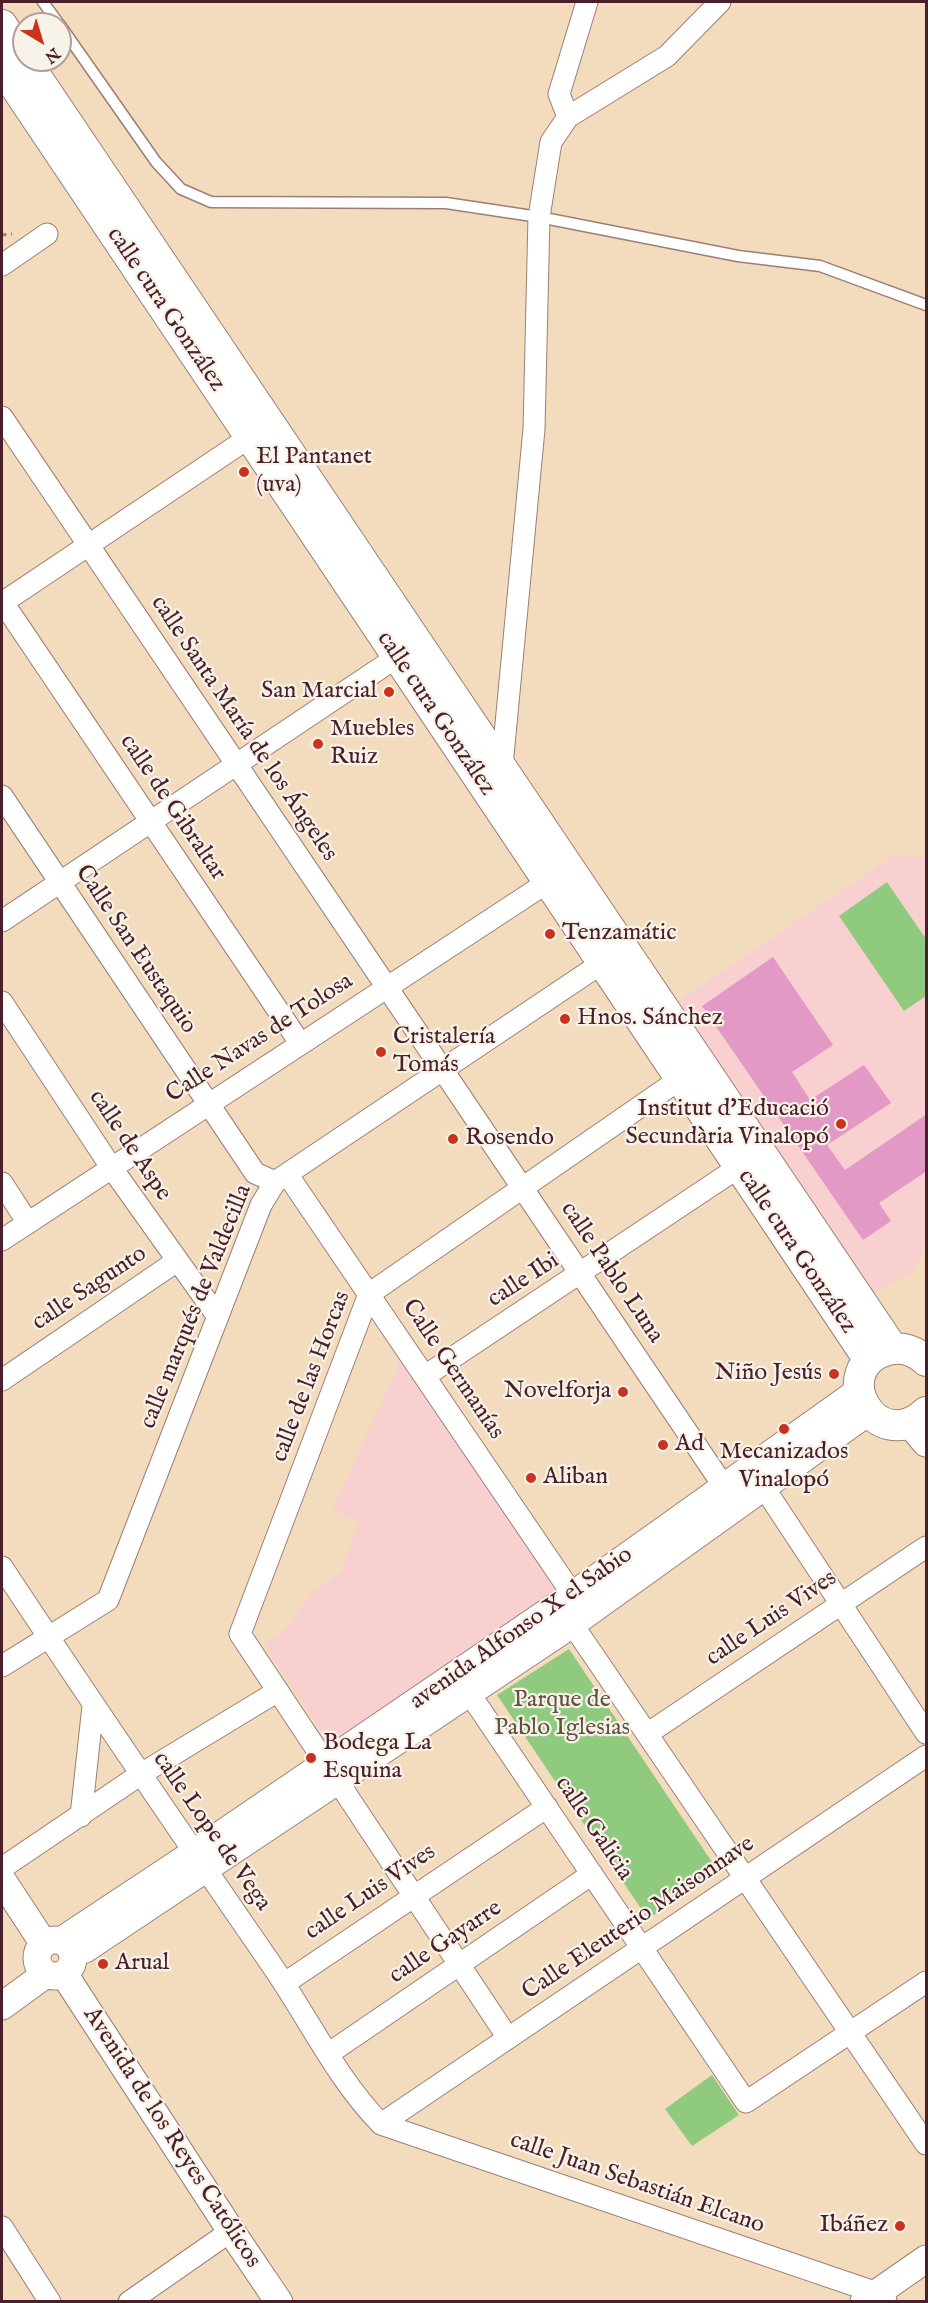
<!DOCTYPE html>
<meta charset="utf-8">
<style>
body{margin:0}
#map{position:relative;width:928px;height:2303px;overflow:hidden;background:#f2dcbd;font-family:"IM FELL English",serif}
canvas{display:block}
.frame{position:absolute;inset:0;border:3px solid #4a1f2b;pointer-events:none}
.north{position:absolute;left:12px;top:12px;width:60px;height:60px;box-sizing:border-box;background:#f7f3e8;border:2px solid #b29e9c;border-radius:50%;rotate:142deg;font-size:16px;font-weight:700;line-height:24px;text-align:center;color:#4a1f2b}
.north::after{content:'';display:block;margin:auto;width:21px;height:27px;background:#c8321e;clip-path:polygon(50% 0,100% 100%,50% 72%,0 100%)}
</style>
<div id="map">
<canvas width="928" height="2303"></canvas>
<div class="frame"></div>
<div class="north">N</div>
</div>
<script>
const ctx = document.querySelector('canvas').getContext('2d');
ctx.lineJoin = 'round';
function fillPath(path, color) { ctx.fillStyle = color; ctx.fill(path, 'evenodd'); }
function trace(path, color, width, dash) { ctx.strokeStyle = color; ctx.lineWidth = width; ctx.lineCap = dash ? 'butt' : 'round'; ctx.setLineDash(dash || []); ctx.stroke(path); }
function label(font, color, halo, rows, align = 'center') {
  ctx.font = font + ' "IM FELL English",serif'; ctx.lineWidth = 4.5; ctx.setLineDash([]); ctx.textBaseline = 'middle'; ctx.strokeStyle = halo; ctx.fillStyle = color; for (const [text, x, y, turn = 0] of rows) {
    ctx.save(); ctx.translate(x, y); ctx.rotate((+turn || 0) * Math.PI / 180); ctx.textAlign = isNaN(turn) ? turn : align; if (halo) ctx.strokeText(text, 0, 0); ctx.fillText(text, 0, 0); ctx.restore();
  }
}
const built = new Path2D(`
 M 895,855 L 926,858 L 926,1243 L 912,1273 L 870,1294 L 674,1004 Z
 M 401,1361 L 552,1583 L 550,1596 L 337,1740 L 325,1736 L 265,1645 L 287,1627 L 312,1593 L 342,1572 L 359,1523 L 333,1509 Z`);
const green = new Path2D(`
 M 887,882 L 926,939 L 926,996 L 904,1011 L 839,916 Z
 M 569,1649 L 718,1871 L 648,1919 L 497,1695 Z
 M 712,2075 L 739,2115 L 692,2146 L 665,2109 Z`);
const building = new Path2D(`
 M 773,957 L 833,1045 L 792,1072 L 810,1100 L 864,1065 L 891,1103 L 827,1145 L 845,1170 L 927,1114 L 927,1171 L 879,1203 L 891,1221 L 863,1240 L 702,1006 Z`);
const path = new Path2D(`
 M 2,235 L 12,234`);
const service = new Path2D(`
 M 43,2 L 59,24
 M 60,25 L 156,162 L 181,189 L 211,202 L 446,203 L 539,217 L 738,256 L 820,266 L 926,305`);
const minor = new Path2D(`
 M 568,117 L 559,94 L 587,2
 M 2,265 L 47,234
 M 2,417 L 733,1500
 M 2,601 L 300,1043
 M 2,603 L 250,437
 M 502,766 L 534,429 L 539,217 L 551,142 L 568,117 L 667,56 L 720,2
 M 2,796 L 255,1173 L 275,1182
 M 2,921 L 397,657
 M 2,1002 L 111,1167 L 218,1317
 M 287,1174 L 573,1595
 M 2,1183 L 28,1223
 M 2,1240 L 548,882
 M 425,1376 L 739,1167
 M 2,1380 L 177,1261
 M 755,1474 L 926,1733
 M 2,1567 C 90,1700 180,1832 271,1964 C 308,2017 336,2078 381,2124 L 877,2293 L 886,2301
 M 564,1612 L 926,2144
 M 2,1666 L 108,1600 L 261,1205 L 275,1182 L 602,963
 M 461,1681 L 746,2102 L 926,1982
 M 647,1734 L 926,1547
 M 81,1816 L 93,1706
 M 2,1868 L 141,1774 L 278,1691
 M 285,1983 L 547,1807
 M 508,2038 L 240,1634 L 369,1294 L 680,1079
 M 328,2054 L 592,1874
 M 381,2124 L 926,1756
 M 2,2227 L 50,2302
 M 129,2302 L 231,2231`);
const tertiary = new Path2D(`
 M 909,1423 L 926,1443
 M 2,1880 L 44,1944
 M37 1958a18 18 0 1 1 36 0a18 18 0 1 1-36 0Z
 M 61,1941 L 194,1853 L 573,1595 L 859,1391
 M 72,1953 L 85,1949 L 572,1624 L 868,1412
 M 64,1974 L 231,2231 L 279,2302
 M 2,2006 L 46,1974
 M 864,2302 L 926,2259`);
const secondary = new Path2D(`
 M 2,25 L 24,58
 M 25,60 L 893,1349
 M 2,67 L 869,1360
 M 926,1361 C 916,1351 903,1346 888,1350 C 826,1367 875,1459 926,1412`);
const markers = [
 [244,472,6,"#c8321e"],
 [389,692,6,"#c8321e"],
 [318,744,6,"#c8321e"],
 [550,934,6,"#c8321e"],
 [565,1019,6,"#c8321e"],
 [381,1052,6,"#c8321e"],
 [841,1124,6,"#c8321e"],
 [453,1139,6,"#c8321e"],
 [834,1374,6,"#c8321e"],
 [623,1392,6,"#c8321e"],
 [784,1429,6,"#c8321e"],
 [663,1445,6,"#c8321e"],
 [531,1478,6,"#c8321e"],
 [311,1758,6,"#c8321e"],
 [103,1964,6,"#c8321e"],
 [900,2226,6,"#c8321e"]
];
const streetNames = [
 ["calle cura González",165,310,56],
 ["calle cura González",435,714,56],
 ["calle Santa María de los Ángeles",243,729,56],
 ["calle de Gibraltar",172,808,56],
 ["Calle San Eustaquio",135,950,56],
 ["Calle Navas de Tolosa",260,1039,-33],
 ["calle de Aspe",129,1146,56],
 ["calle cura González",796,1252,56],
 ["calle Pablo Luna",611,1273,56],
 ["calle Ibi",524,1281,-33],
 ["calle Sagunto",90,1289,-34],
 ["calle marqués de Valdecilla",197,1307,-68],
 ["Calle Germanías",452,1370,56],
 ["calle de las Horcas",312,1377,-69],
 ["calle Luis Vives",772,1619,-34],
 ["avenida Alfonso X el Sabio",522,1629,-35],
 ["calle Galicia",593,1829,56],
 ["calle Lope de Vega",211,1832,55],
 ["calle Luis Vives",371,1893,-34],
 ["Calle Eleuterio Maisonnave",639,1919,-34],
 ["calle Gayarre",446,1943,-34],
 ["Avenida de los Reyes Católicos",171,2138,57],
 ["calle Juan Sebastián Elcano",637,2184,19]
];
const poiNames = [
 ["El Pantanet",256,458],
 ["(uva)",256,486],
 ["San Marcial",377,692,"right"],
 ["Muebles",330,730],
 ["Ruiz",330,758],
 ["Tenzamátic",562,934],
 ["Hnos. Sánchez",577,1019],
 ["Cristalería",393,1038],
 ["Tomás",393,1066],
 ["Institut d'Educació",829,1110,"right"],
 ["Secundària Vinalopó",829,1138,"right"],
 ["Rosendo",465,1139],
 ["Niño Jesús",822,1374,"right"],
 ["Novelforja",611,1392,"right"],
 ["Ad",675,1445],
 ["Mecanizados",784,1453,"center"],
 ["Vinalopó",784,1481,"center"],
 ["Aliban",543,1478],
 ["Bodega La",323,1744],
 ["Esquina",323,1772],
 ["Arual",115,1964],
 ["Ibáñez",888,2226,"right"]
];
const parkNames = [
 ["Parque de",562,1701],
 ["Pablo Iglesias",562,1729]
];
fillPath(built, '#f7d0cf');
fillPath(green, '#90ca7e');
fillPath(building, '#e399c6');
trace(service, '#9e7e74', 13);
trace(minor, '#9e7e74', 23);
trace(tertiary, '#9e7e74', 29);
trace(secondary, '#9e7e74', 32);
trace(path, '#9e7e74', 3, [4.5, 4.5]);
trace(service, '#fff', 10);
trace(minor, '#fff', 21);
trace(tertiary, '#fff', 27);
trace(secondary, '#fff', 30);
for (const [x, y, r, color] of markers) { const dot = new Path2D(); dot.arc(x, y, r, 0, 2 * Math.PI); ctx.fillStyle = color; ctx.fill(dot); trace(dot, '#f7f3e8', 2); }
label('24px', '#4a1f2b', '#f7f3e8', streetNames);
label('24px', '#4a1f2b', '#f7f3e8', poiNames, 'left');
label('24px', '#5f5244', '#f7f3e8', parkNames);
</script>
